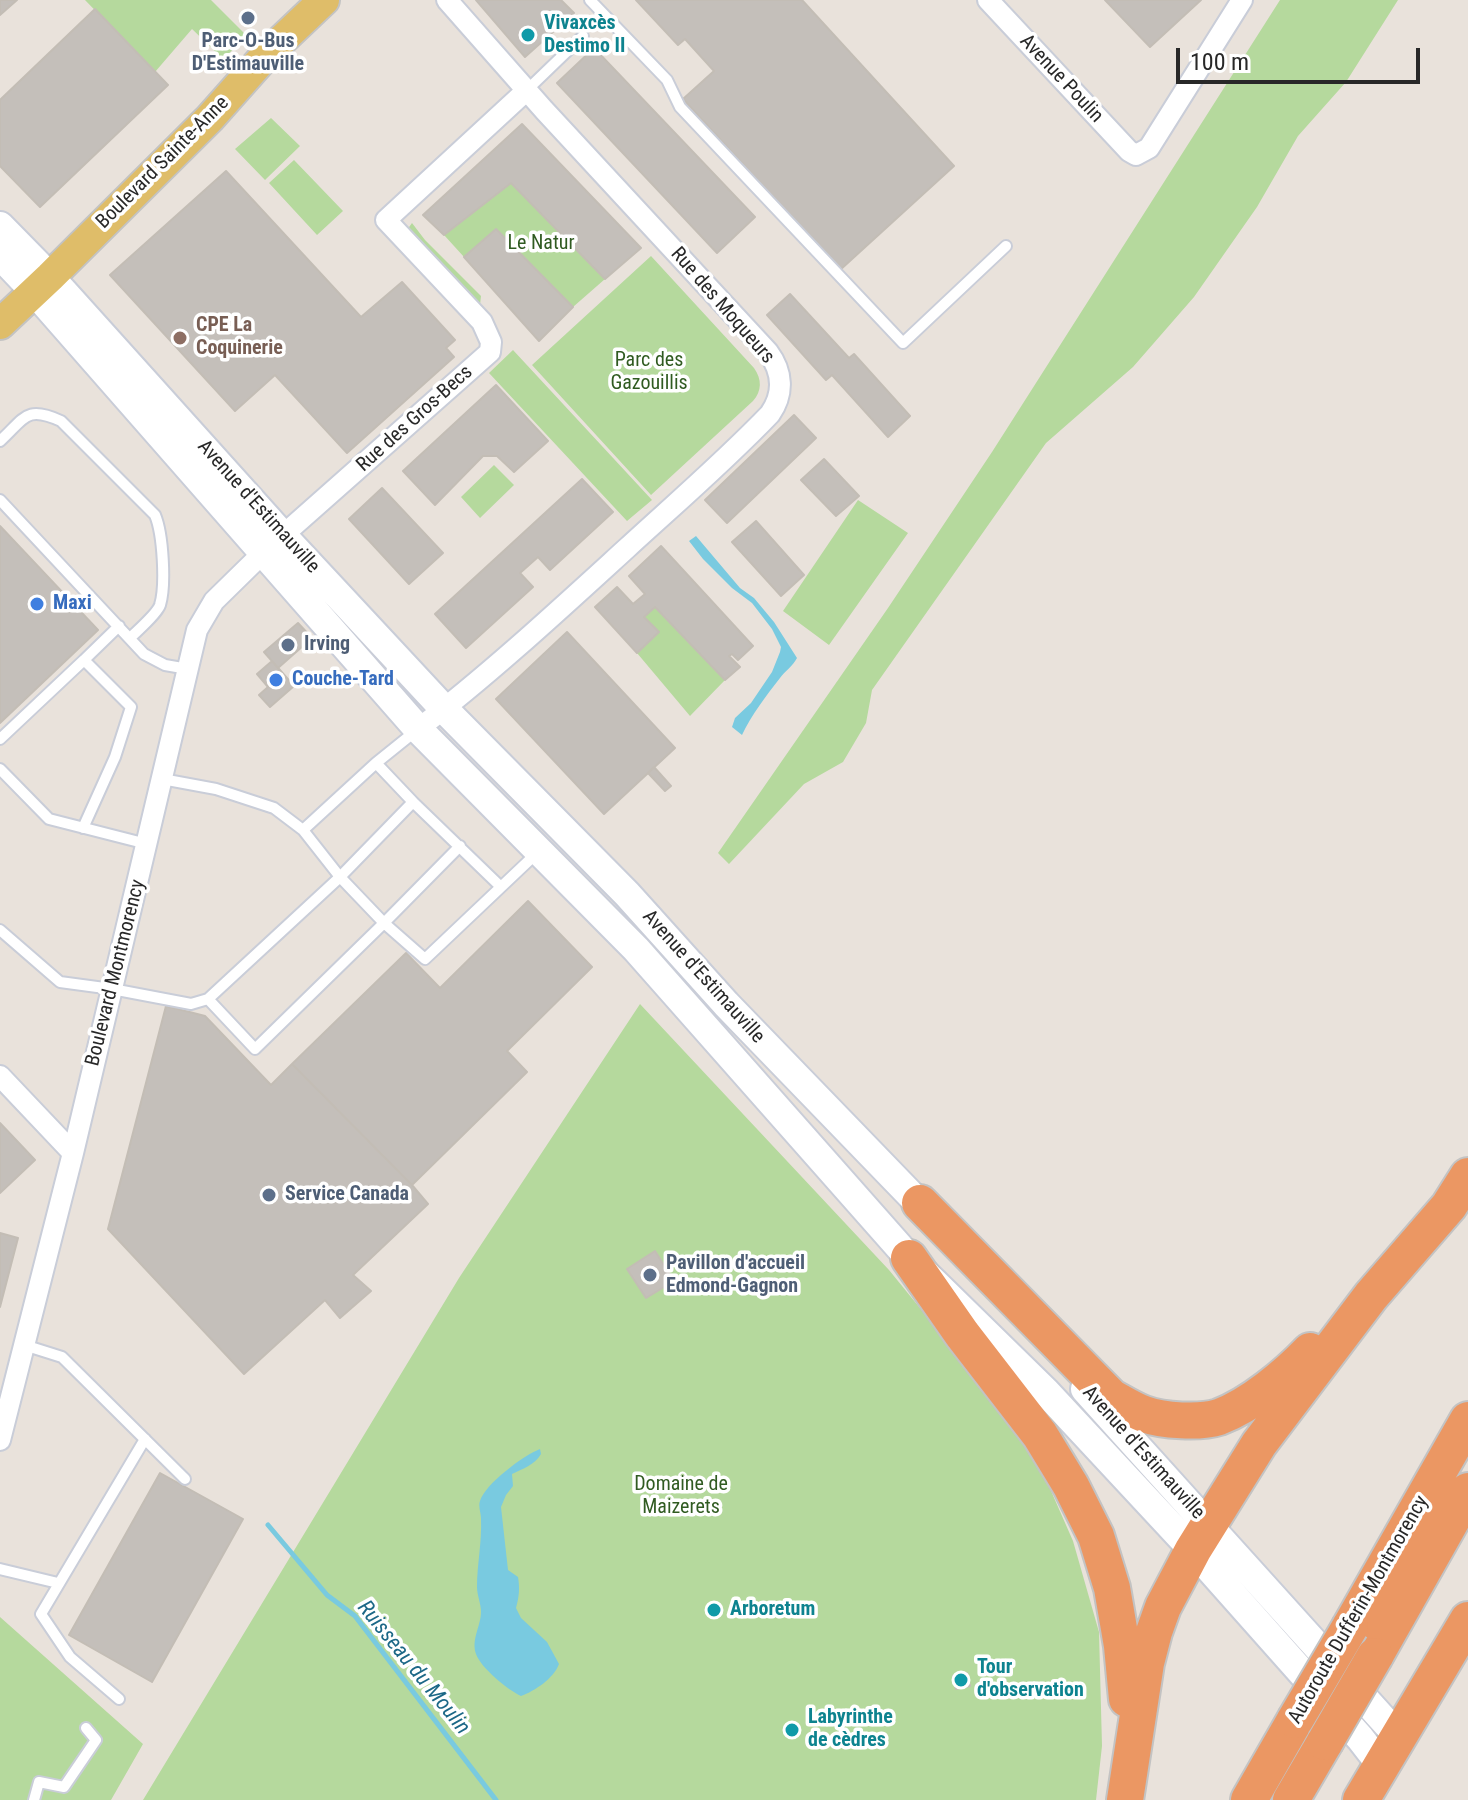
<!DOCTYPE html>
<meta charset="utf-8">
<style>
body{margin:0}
#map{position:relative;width:1468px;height:1800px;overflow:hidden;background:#e9e2db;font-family:"Roboto Condensed",sans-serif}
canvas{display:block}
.scale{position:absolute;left:1176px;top:48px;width:244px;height:36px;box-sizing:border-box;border:4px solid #282828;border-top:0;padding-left:10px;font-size:24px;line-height:28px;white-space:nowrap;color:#282828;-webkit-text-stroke:6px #fff;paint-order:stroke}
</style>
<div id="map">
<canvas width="1468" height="1800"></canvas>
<div class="scale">100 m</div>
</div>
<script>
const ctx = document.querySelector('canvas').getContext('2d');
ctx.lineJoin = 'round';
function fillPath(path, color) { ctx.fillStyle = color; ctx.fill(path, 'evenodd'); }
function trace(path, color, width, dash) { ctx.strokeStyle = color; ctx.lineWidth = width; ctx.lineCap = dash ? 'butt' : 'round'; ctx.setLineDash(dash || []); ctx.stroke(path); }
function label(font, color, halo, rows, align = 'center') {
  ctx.font = font + ' "Roboto Condensed",sans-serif'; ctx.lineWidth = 7; ctx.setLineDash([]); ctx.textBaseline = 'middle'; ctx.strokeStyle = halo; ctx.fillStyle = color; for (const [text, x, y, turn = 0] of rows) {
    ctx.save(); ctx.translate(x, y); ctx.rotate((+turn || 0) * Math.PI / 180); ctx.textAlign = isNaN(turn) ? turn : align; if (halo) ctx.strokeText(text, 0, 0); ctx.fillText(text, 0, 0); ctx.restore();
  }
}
const green = new Path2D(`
 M 85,0 L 211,0 L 247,36 L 223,59 L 192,29 L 155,72 Z
 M 1280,0 L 1398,0 L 1346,82 L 1298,136 L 1257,207 L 1194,297 L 1133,367 L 1046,443 L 872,690 L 866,723 L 843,762 L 804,784 L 729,864 L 718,853 L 888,608 L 992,452 Z
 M 271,118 L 300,146 L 265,180 L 235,149 Z
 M 294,160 L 343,211 L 317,235 L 269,183 Z
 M 511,183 L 605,279 L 573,307 L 496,229 L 464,257 L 444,235 Z
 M 412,223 L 425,240 L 481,296 L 480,305 L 407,230 Z
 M 651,256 L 754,368 C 762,379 762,391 753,401 L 651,495 L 532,365 Z
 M 513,350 L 652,500 L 627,521 L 489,373 Z
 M 494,465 L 514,485 L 480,518 L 461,497 Z
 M 858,500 L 908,533 L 829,645 L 783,611 Z
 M 655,607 L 725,680 L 690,716 L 637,653 L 659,632 L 644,617 Z
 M 640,1004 L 889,1270 L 977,1378 L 1037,1459 L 1073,1541 L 1099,1632 L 1102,1746 L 1096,1800 L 143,1800 L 459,1278 Z
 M 0,1617 L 143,1744 L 111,1800 L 0,1800 Z`);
const water = new Path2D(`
 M 696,536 L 740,588 L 754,598 L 774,622 L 797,658 C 793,666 785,671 780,678 C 766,696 752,714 742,735 L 732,727 L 735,718 L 751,703 L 772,672 L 780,652 L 781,647 L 772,629 L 752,603 L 732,588 L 703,559 L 689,541 Z
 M 540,1449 L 541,1454 C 535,1465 522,1469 512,1474 L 513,1486 L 506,1495 L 501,1507 L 508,1570 L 518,1577 C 520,1589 519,1597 516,1608 L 521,1618 L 547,1642 L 559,1664 C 554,1678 535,1691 521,1696 C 508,1690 481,1668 476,1654 C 471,1639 481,1626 481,1612 C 481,1604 477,1595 477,1587 C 477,1565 482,1542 481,1519 C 481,1513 478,1506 480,1501 C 485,1484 524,1455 540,1449 Z`);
const stream = new Path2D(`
 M 268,1525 L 327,1595 L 355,1616 L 496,1800`);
const building = new Path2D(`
 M 0,0 L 17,0 L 0,15 Z
 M 476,0 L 561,0 L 574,13 L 525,57 Z
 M 636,0 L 802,0 L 954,166 L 840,270 L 683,99 L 714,71 L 685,39 L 678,45 Z
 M 1105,0 L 1201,0 L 1150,47 Z
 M 95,9 L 168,85 L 40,207 L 0,166 L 0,100 Z
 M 594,48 L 755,217 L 717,253 L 557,83 Z
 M 522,124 L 641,248 L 605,279 L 511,183 L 444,235 L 423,215 Z
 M 226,171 L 361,317 L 402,282 L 455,340 L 446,348 L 454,357 L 347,453 L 275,375 L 235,411 L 110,275 Z
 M 496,229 L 573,307 L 539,341 L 464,257 Z
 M 790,294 L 849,358 L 854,354 L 910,416 L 888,437 L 832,375 L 826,380 L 767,315 Z
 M 496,385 L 548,441 L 514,472 L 497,456 L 483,456 L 435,505 L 403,471 Z
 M 794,415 L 816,438 L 727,523 L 705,500 Z
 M 824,459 L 859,496 L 836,516 L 801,480 Z
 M 582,479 L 613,512 L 550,570 L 538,557 L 520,573 L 533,587 L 466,648 L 435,614 Z
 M 382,488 L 443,553 L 409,584 L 349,519 Z
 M 756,521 L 804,575 L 781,596 L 732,542 Z
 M 0,526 L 98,630 L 0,723 Z
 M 661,546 L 753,646 L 738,660 L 732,654 L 729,656 L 740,667 L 725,680 L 655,607 L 644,617 L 659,632 L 637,653 L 595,607 L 617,587 L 633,604 L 645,594 L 629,576 Z
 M 298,623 L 312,638 L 278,668 L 264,652 Z
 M 567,632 L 675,748 L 604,814 L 496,699 Z
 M 272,661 L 294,686 L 270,707 L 259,695 L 268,687 L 257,674 Z
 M 654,767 L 671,786 L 665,791 L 648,773 Z
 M 528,901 L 592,967 L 507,1051 L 527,1072 L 412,1185 L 292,1064 L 406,953 L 440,988 Z
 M 166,1006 L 205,1016 L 271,1085 L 292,1064 L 412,1185 L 428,1204 L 353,1275 L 371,1291 L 340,1318 L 325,1300 L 244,1374 L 108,1229 Z
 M 0,1123 L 35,1160 L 0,1193 Z
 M 0,1233 L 18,1238 L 0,1307 Z
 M 655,1251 L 674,1281 L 646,1298 L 627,1269 Z
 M 160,1473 L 243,1519 L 152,1682 L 69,1635 Z
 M 967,1673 L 970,1686 L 956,1689 L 953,1676 Z`);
const lane = new Path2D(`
 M 590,0 L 667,80 L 680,107 L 903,343 L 1006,246
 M 527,90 L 583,36
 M 0,441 C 25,418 26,405 61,421 L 155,515 C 163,534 166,585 160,605 C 157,614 138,630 130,638
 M 0,500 L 144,654 L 165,665 L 188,669
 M 417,730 L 376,763 L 303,830 L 340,877 L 384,923 L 425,959 L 501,887
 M 0,739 L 84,660
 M 376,763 L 413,802 L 340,877 L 208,999 L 255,1049 L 384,923 L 460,846
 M 0,769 L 49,819 L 147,844
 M 162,779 L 216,789 L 274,808 L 303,830
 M 413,802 L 501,887 L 539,851
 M 83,828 L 115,757 L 131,707 L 84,660 L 119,626
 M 0,930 L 60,982 L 112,989 L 191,1004 L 208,999
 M 24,1345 L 62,1357 L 185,1479
 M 0,1569 L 58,1583
 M 119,1699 L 70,1657 L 41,1614 L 145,1439
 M 34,1800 L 39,1782 L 64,1787 L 96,1740 L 86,1728`);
const street = new Path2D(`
 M 988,0 L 1129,151 L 1136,155 L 1149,148 L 1242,0
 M 418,729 C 491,673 559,610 627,548 C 675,504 725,461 770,414 C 784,394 783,372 768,352 L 544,110 L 447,0
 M 0,1076 L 73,1153
 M 0,1440 L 73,1153 L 197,630 L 214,601 L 264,552 L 490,352 L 491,342 L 482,322 L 386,220 L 527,90`);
const secondary = new Path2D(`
 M 0,226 L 50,277 L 283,536 L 444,709 L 627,894 L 726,1004 L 933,1218
 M 0,255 L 34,291 L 418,729 L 636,949 L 909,1258 L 1046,1392 L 1193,1550 L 1360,1738 L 1381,1765
 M 1085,1389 L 1398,1736`);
const primary = new Path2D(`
 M 0,324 L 50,277 L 210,118 L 265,56 L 324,0`);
const highway = new Path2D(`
 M 920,1203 L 1111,1397 C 1122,1403 1133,1410 1144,1414 C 1163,1421 1200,1423 1219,1417 C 1251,1405 1287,1375 1310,1351
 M 909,1258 L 962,1334 L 1040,1435 L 1071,1486 L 1096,1536 L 1112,1588 L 1122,1646 L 1127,1699
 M 1350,1627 L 1468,1420
 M 1375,1656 L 1468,1491
 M 1125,1800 L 1146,1663 L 1154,1632 L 1163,1607 L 1193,1550 L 1259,1444 L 1371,1296 L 1449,1206 L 1468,1176
 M 1249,1800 L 1295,1720
 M 1291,1800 L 1325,1742
 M 1361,1800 L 1468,1620`);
const highwayBridge = new Path2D(`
 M 1295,1720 L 1350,1627
 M 1325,1742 L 1375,1656`);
const markers = [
 [248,18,8,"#5c6f8a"],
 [528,35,8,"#0f9aa8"],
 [180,338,8,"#8d6e63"],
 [37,604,8,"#3f7fe0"],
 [288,645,8,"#5c6f8a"],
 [276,680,8,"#3f7fe0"],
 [269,1195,8,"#5c6f8a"],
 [650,1275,8,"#5c6f8a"],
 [714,1610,8,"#0f9aa8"],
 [961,1680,8,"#0f9aa8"],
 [792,1730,8,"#0f9aa8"]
];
const cultureNames = [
 ["Vivaxcès",544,24],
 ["Destimo II",544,47],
 ["Arboretum",730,1610],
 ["Tour",977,1668],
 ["d'observation",977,1691],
 ["Labyrinthe",808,1718],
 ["de cèdres",808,1741]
];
const serviceNames = [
 ["Parc-O-Bus",248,42,"center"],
 ["D'Estimauville",248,65,"center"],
 ["Irving",304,645],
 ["Service Canada",285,1195],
 ["Pavillon d'accueil",666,1264],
 ["Edmond-Gagnon",666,1287]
];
const streetNames = [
 ["Avenue Poulin",1061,79,47],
 ["Boulevard Sainte-Anne",163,163,-45],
 ["Rue des Moqueurs",722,306,49],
 ["Rue des Gros-Becs",415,419,-42],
 ["Avenue d'Estimauville",258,507,48],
 ["Boulevard Montmorency",116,973,-76],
 ["Avenue d'Estimauville",703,977,48],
 ["Avenue d'Estimauville",1143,1453,48],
 ["Autoroute Dufferin-Montmorency",1359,1610,-60]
];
const parkNames = [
 ["Le Natur",541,244],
 ["Parc des",649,361],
 ["Gazouillis",649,384],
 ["Domaine de",681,1485],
 ["Maizerets",681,1508]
];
const educationNames = [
 ["CPE La",196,326],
 ["Coquinerie",196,349]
];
const shopNames = [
 ["Maxi",53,604],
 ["Couche-Tard",292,680]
];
const waterNames = [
 ["Ruisseau du Moulin",413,1668,51]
];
fillPath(green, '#b5d99d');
fillPath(water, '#79cae0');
trace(stream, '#79cae0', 5);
fillPath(building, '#c4bfba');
trace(building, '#c3bdb5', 2);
trace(lane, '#c9cdd8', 14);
trace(street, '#c9cdd8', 24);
trace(secondary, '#c9cdd8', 32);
trace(primary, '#c3c3c3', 34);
trace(highway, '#c3c3c3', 40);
trace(lane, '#fff', 10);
trace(street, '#fff', 20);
trace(secondary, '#fff', 28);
trace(primary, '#dfbd69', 30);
trace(highway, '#eb9763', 36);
trace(highwayBridge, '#c3c3c3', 40, []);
trace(highwayBridge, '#eb9763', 36);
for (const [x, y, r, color] of markers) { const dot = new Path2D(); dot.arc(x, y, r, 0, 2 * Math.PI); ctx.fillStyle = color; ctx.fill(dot); trace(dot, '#fff', 3); }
label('bold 20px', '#0d838f', '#fff', cultureNames, 'left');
label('bold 20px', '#4e5e75', '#fff', serviceNames, 'left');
label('20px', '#282828', '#fff', streetNames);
label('20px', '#305b21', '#fff', parkNames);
label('bold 20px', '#785e54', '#fff', educationNames, 'left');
label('bold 20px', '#366cbe', '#fff', shopNames, 'left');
label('italic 22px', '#1c6887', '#fff', waterNames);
</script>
